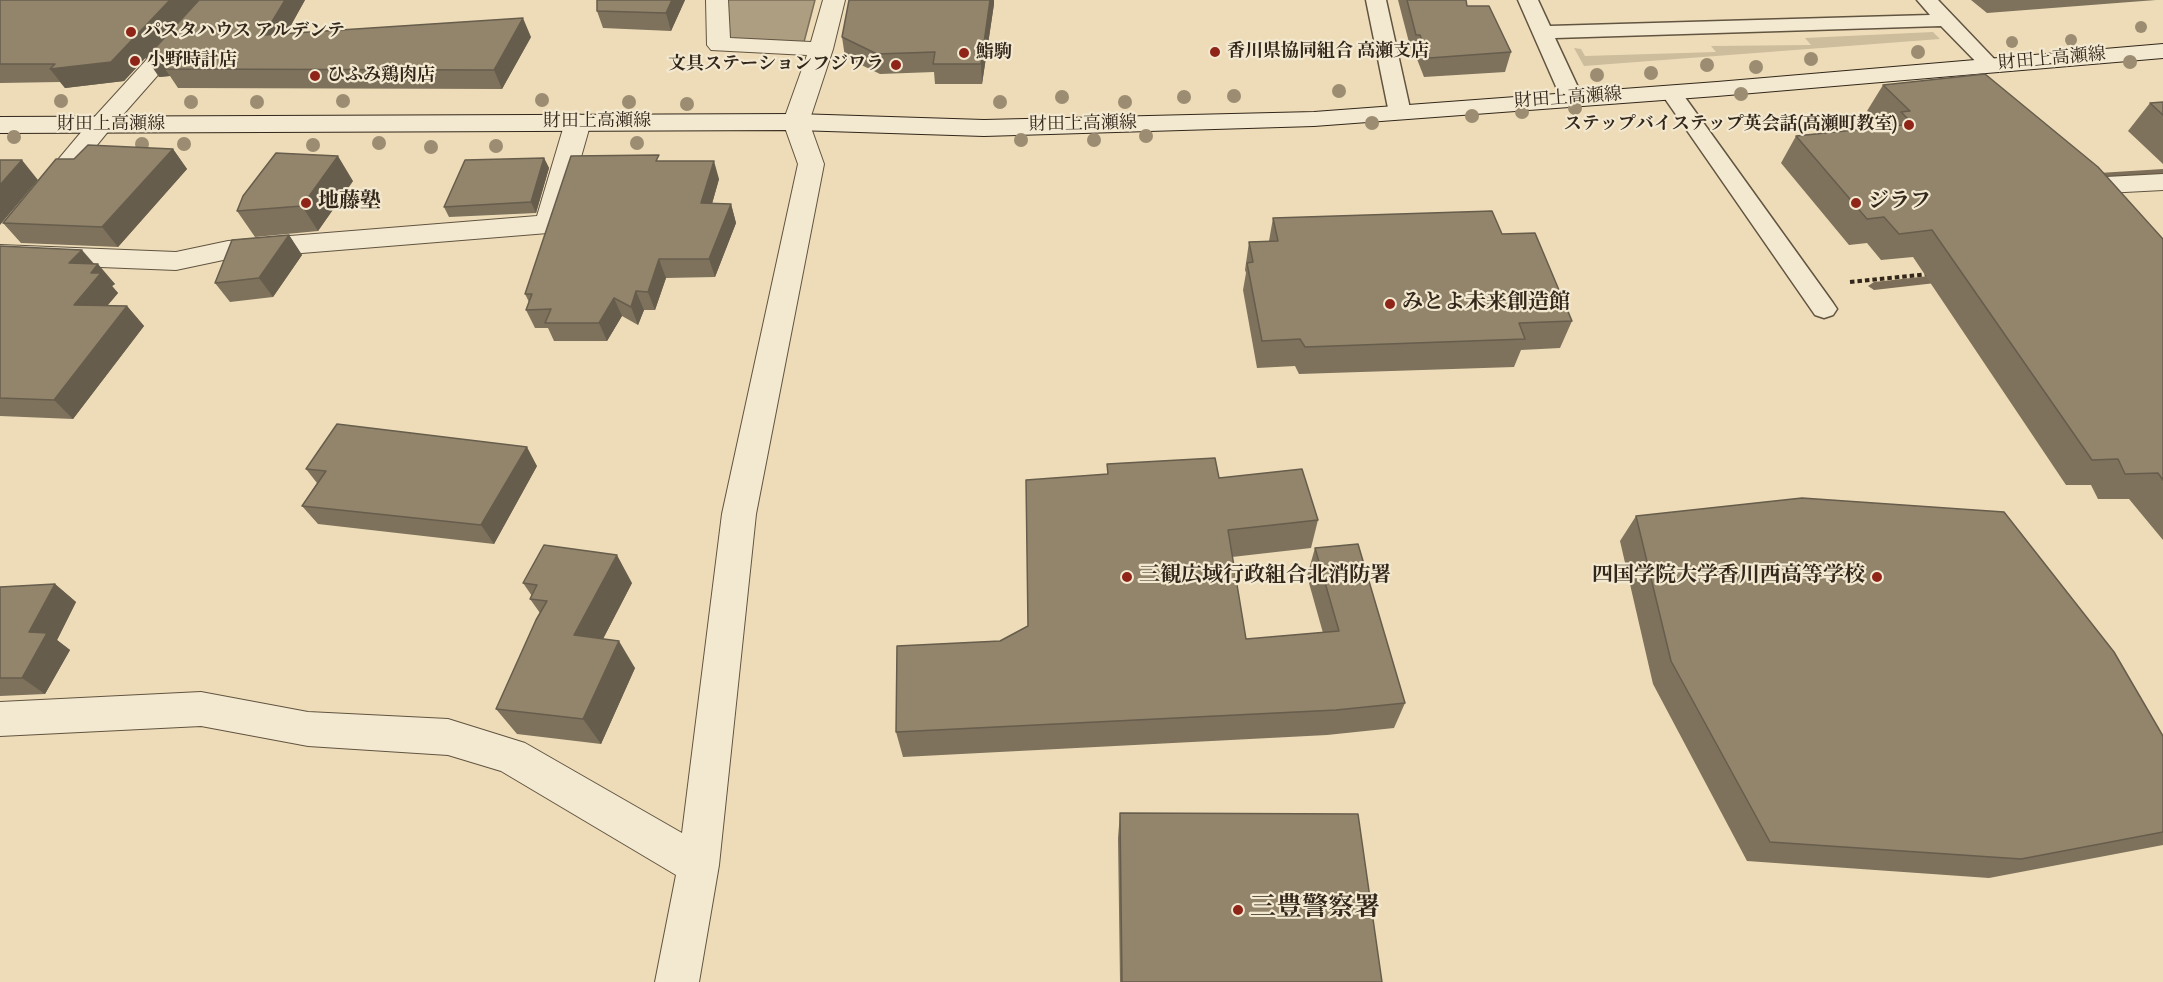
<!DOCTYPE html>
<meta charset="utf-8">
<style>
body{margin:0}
canvas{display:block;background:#eddcb7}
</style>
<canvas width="2163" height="982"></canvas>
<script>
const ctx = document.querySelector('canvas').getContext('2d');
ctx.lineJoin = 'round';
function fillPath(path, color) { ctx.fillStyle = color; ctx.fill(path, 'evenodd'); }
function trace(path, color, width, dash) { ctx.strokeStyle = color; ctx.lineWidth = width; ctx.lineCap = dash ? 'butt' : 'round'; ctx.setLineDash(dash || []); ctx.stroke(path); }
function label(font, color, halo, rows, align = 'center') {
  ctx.font = font + ' "IM FELL English","Noto Serif JP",serif'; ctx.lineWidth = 4.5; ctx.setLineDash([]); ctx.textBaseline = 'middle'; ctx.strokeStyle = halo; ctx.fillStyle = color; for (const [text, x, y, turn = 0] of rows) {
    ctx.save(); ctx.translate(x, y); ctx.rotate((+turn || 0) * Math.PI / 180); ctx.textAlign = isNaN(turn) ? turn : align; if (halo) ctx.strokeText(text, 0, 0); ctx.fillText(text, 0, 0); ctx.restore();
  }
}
const green = new Path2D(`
 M 1933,32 L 1940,39 L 1584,66 L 1574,48 L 1581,49 L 1585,56 L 1716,52 L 1711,46 L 1811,45 L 1805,38 Z`);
const water = new Path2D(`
 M 722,0 L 815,0 L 804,42 L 724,39 Z`);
const stream = new Path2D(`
 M 2163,169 L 2163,177 L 2108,180 L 2112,185 L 2106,189 L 2102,188 L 2093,177 L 2099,173 Z
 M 1948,274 L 1954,278 L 1953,281 L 1874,290 L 1868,286 L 1874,282 Z`);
const path = new Path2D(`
 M 1850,282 L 1929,274`);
const service = new Path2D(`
 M 1366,0 L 1386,0 L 1411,113 L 1408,118 L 1392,118 L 1389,113 Z
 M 1518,0 L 1538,0 L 1550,26 L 1930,15 L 1917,0 L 1938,0 L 2000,65 L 1997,69 L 1983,69 L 1941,26 L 1555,38 L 1583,98 L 1579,102 L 1565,102 L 1561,98 Z
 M 1672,87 L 1679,89 L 1833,303 L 1837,309 L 1833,315 L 1824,318 L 1815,315 L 1661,93 L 1665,89 Z`);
const minor = new Path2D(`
 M 201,0 L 224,0 L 106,134 L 53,199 L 44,201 L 35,199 L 31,193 L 35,187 L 88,124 Z
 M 706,0 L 728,0 L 730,38 L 811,42 L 823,0 L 845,0 L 833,49 L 809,122 L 824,164 L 756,514 L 719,865 L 699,982 L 655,982 L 676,875 L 501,771 L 448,755 L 308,746 L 201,726 L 0,736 L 0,702 L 201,692 L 308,712 L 448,719 L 525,743 L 682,833 L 722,514 L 798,164 L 783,122 L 807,55 L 711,50 L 707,45 Z
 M 578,114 L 587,117 L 591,122 L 562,224 L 558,230 L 548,233 L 228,259 L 176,270 L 0,263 L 0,245 L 176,252 L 228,241 L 537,216 L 565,122 L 569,117 Z
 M 2163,174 L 2163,190 L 2087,194 L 2078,192 L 2074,186 L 2078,180 L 2087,178 Z`);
const secondary = new Path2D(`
 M 2163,44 L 2163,58 L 1717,96 L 1314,126 L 984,136 L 796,130 L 0,133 L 0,117 L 796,114 L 984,120 L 1314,112 L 1717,82 Z`);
const trees = [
 [2141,27,6],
 [2071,40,6],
 [2012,42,6],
 [1918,52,7],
 [1811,59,7],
 [2130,62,7],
 [1707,65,7],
 [1756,67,7],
 [1651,73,7],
 [1597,75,7],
 [1339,91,7],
 [1741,94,7],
 [1234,96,7],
 [1062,97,7],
 [1184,97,7],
 [542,100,7],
 [61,101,7],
 [343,101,7],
 [191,102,7],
 [257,102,7],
 [629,102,7],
 [1000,102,7],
 [1125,102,7],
 [687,104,7],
 [1575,108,7],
 [1522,112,7],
 [1472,116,7],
 [1372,123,7],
 [1146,136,7],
 [14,137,7],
 [1021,140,7],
 [1094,140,7],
 [379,143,7],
 [637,143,7],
 [142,144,7],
 [184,144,7],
 [313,145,7],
 [496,146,7],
 [431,147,7]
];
const wall = new Path2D(`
 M 0,0 L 305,0 L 286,34 L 531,37 L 502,89 L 178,88 L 170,76 L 159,77 L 187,13 L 124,81 L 65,88 L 60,82 L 0,83 Z
 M 597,0 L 685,0 L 671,31 L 603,28 L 597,11 Z
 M 1398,0 L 1466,0 L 1467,6 L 1511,52 L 1505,72 L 1424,77 L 1415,54 L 1412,54 Z
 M 1971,0 L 2156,0 L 1987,13 Z
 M 994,4 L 982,84 L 935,84 L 934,72 L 880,74 L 845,57 L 842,37 Z
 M 1883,85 L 2163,239 L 2163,540 L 2129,499 L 2098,499 L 2091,485 L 2066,485 L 1913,257 L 1881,260 L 1867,243 L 1849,245 L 1781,163 L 1796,136 L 1882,127 L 1867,111 Z
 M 2163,102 L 2163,164 L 2128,131 L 2150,103 Z
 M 173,149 L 187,169 L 118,247 L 21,243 L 3,223 L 74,159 Z
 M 544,158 L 549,168 L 536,213 L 449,217 L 444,207 Z
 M 661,161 L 719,179 L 712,204 L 731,204 L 736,223 L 715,277 L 666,278 L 655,310 L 644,310 L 638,325 L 622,316 L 607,341 L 554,341 L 548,328 L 535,328 L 526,310 L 529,302 L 525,294 Z
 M 353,181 L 318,231 L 255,237 L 237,211 Z
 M 1273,218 L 1502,234 L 1572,321 L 1560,348 L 1521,350 L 1514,367 L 1299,374 L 1295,366 L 1257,368 L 1243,290 L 1246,273 L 1245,270 L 1249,242 L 1269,241 Z
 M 289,235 L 302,255 L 273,297 L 230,302 L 215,283 Z
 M 0,246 L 94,264 L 115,284 L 112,286 L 118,293 L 107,306 L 127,306 L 144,326 L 73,419 L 0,416 Z
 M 1107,464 L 1219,478 L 1318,520 L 1311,548 L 1232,557 L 1246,639 L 1323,633 L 1307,576 L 1315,548 L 1405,703 L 1394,728 L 1327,735 L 903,757 L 896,732 L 1028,626 L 1107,474 Z
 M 537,466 L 494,544 L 318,524 L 302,506 L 317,483 L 306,469 Z
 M 1636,516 L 2163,736 L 2163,845 L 1989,878 L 1747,861 L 1653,684 L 1620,541 Z
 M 523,583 L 632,583 L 603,639 L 635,668 L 601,744 L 517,734 L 496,709 L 540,613 L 530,599 L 532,596 Z
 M 55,584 L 76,602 L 57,640 L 70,650 L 45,694 L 0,696 L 0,587 Z
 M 1120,813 L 1382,982 L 1120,982 L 1118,838 Z`);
const shadedWall = new Path2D(`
 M 170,0 L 199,0 L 124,81 L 65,88 L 50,69 Z
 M 285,0 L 305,0 L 275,54 L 264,35 Z
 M 672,0 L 685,0 L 671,31 L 666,13 Z
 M 990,0 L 994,0 L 994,4 L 982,84 L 981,64 Z
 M 523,18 L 531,37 L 502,89 L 494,70 Z
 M 181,54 L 165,69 L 170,76 L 159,77 L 146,58 Z
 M 173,149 L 187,169 L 118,247 L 102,227 Z
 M 338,156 L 353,181 L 318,231 L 302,206 Z
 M 544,158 L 549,168 L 536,213 L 531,202 Z
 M 22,160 L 38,180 L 0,225 L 0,185 Z
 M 714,161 L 719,179 L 707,221 L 701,203 Z
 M 731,204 L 736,223 L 715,277 L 709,259 Z
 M 289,235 L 302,255 L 273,297 L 259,278 Z
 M 82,250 L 96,266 L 98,264 L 115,284 L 112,286 L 118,293 L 92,324 L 74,305 L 69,263 Z
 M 659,259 L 666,278 L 655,310 L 648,292 Z
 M 636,291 L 644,310 L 638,325 L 631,307 Z
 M 614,298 L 622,316 L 607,341 L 599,323 Z
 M 127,306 L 144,326 L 73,419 L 54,400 Z
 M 527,447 L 537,466 L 494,544 L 481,525 Z
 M 617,555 L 632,583 L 591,662 L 574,635 Z
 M 55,584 L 76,602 L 57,640 L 70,650 L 45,694 L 22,678 L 29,632 Z
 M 619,641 L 635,668 L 601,744 L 583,719 Z`);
const building = new Path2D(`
 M 0,0 L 170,0 L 111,62 L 50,69 L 55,64 L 0,64 Z
 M 199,0 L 285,0 L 264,35 L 523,18 L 494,70 L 165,69 L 181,54 L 146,58 Z
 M 597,0 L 672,0 L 666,13 L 597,11 Z
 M 849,0 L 990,0 L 981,64 L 933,64 L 935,52 L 877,54 L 842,37 Z
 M 1407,0 L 1466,0 L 1467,6 L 1489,6 L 1511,52 L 1429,58 L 1420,35 L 1416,35 Z
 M 1985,74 L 2098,167 L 2163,239 L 2163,480 L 2158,473 L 2125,474 L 2118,459 L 2092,460 L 1932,230 L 1899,234 L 1884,217 L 1867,219 L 1796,136 L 1913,124 L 1901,112 L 1910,111 L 1883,85 Z
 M 2163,102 L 2163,115 L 2150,103 Z
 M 88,145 L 173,149 L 102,227 L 3,223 L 56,159 L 74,159 Z
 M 276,153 L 338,156 L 302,206 L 237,211 L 243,196 Z
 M 659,155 L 656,161 L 714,161 L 701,203 L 731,204 L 709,259 L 659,259 L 648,292 L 636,291 L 631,307 L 614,298 L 599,323 L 545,323 L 551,309 L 526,310 L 532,294 L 525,294 L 571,156 Z
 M 544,158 L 531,202 L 444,207 L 465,160 Z
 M 0,160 L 22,160 L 0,185 Z
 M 1492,211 L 1502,234 L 1535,233 L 1572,321 L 1519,323 L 1525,339 L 1305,347 L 1300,339 L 1262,341 L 1247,263 L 1253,262 L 1249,242 L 1278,241 L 1273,218 Z
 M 289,235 L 259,278 L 215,283 L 232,240 Z
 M 0,246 L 82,250 L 69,263 L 98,264 L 91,273 L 101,273 L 74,305 L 127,306 L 54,400 L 0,398 Z
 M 337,424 L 527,447 L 481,525 L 302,506 L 326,471 L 306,469 Z
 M 1215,458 L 1219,478 L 1302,469 L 1318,520 L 1228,530 L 1246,639 L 1339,631 L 1315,548 L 1358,544 L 1405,703 L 1336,710 L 896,732 L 897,646 L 1000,641 L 1028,626 L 1026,480 L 1108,474 L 1107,464 Z
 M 1802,498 L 2004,512 L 2114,652 L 2163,736 L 2163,832 L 2021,859 L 1770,842 L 1671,661 L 1636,516 Z
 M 544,545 L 617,555 L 574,635 L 619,641 L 583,719 L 496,709 L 536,620 L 547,601 L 530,599 L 537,585 L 523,583 Z
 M 55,584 L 29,632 L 47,633 L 22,678 L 0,678 L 0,587 Z
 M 1120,813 L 1358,814 L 1382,982 L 1122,982 Z`);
const markers = [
 [131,32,6,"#8f2418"],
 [1215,52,6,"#8f2418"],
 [964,53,6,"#8f2418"],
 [135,61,6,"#8f2418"],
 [896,65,6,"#8f2418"],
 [315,76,6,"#8f2418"],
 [1909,125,6,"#8f2418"],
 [306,203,6,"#8f2418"],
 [1856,203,6,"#8f2418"],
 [1390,304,6,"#8f2418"],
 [1127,577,6,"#8f2418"],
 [1877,577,6,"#8f2418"],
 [1238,910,6,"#8f2418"]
];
const farPoinames = [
 ["パスタハウス アルデンテ",143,32],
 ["香川県協同組合 高瀬支店",1227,52],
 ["鮨駒",976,53],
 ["小野時計店",147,61],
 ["文具ステーションフジワラ",884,65,"right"],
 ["ひふみ鶏肉店",327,76],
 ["ステップバイステップ英会話(高瀬町教室)",1897,125,"right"]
];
const farStreetnames = [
 ["財田上高瀬線",2052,60,-5],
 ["財田上高瀬線",1568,99,-4],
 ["財田上高瀬線",597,122],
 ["財田上高瀬線",111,125],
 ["財田上高瀬線",1083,125,-1]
];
const poiNames = [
 ["地藤塾",318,203],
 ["ジラフ",1868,203],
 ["みとよ未来創造館",1402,304],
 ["三観広域行政組合北消防署",1139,577],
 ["四国学院大学香川西高等学校",1865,577,"right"]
];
const nearPoinames = [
 ["三豊警察署",1250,910]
];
fillPath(green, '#cdbd9c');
fillPath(water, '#ad9e82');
trace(water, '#7c6e58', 1.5);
fillPath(stream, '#7c6e58');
trace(service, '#615441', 3);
trace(minor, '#615441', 2);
trace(secondary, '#32271a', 2);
trace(path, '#32271a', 4, [4.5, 3]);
fillPath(service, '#f3e8d0');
fillPath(minor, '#f3e8d0');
fillPath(secondary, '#f3e8d0');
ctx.fillStyle = '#9c8d72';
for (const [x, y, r] of trees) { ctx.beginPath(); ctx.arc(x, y, r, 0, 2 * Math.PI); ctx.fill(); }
fillPath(wall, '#7e725d');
fillPath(shadedWall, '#675d4c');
fillPath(building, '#93856c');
trace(building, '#675d4c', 1.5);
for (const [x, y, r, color] of markers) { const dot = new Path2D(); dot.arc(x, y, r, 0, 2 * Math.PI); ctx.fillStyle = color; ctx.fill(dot); trace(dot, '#f3e8d0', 2); }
label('bold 18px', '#32271a', '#f3e8d0', farPoinames, 'left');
label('18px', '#32271a', '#f3e8d0', farStreetnames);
label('bold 21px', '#32271a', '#f3e8d0', poiNames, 'left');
label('bold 26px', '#32271a', '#f3e8d0', nearPoinames, 'left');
</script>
